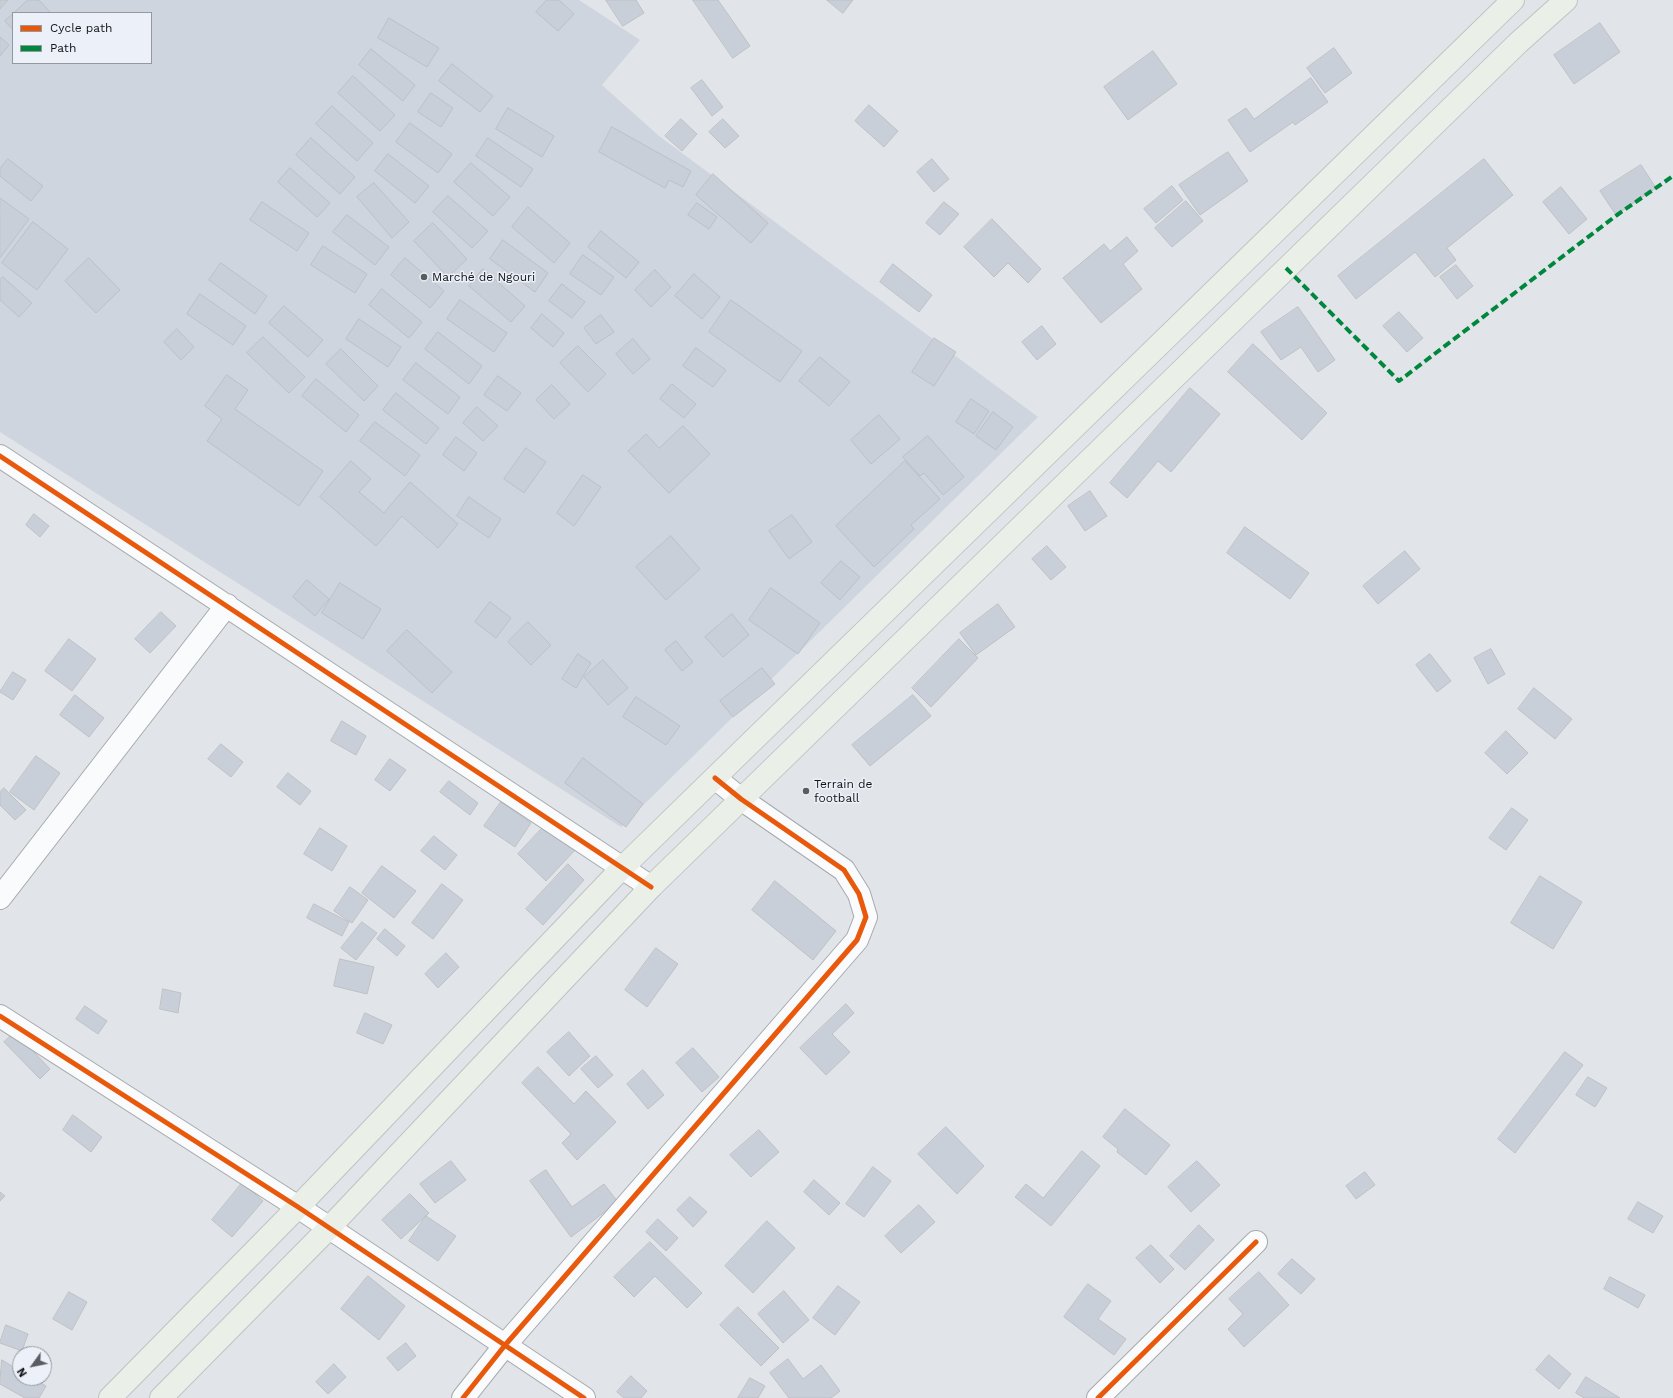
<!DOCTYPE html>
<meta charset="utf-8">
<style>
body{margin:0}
#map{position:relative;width:1673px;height:1398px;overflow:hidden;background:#e1e4e8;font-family:"Work Sans",sans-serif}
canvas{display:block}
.legend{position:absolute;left:12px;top:12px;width:140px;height:52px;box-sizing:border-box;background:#ecf1f9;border:1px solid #95999e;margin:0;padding:5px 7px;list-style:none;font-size:12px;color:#121416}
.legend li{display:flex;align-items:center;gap:8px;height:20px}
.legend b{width:20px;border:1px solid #95999e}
.north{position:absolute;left:12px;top:1346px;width:40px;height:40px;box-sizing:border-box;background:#ecf1f9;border:1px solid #95999e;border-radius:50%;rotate:237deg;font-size:11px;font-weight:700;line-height:16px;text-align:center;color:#121416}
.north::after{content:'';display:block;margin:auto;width:14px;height:18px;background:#5a5d60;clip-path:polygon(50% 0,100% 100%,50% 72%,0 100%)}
</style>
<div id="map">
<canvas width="1673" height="1398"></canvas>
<ul class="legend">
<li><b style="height:5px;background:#e8590c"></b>Cycle path</li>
<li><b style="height:5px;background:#00873e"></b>Path</li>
</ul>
<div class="north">N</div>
</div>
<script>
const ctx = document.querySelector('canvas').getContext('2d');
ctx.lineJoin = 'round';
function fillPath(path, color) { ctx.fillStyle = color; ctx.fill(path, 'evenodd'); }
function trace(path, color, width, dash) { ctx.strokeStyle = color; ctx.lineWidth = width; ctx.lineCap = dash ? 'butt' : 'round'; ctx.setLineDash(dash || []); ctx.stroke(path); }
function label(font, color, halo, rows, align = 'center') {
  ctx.font = font + ' "Work Sans",sans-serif'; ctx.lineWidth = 3; ctx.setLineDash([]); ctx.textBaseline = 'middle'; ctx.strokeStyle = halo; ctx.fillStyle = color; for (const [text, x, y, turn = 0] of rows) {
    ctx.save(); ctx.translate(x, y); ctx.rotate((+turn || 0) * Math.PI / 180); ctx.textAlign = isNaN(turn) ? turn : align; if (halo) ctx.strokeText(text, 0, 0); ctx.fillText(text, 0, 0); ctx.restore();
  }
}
const built = new Path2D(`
 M 0,0 L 579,0 L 640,40 L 602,85 L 659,136 L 1038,417 L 621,827 L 0,432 ZM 13,13 L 151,13 L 151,63 L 13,63 Z`);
const building = new Path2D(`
 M 0,0 L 8,0 L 0,9 Z
 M 28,0 L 39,0 L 51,13 L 14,13 Z
 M 547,0 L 559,0 L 574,14 L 558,31 L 536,12 Z
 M 606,0 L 636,0 L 644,13 L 623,26 Z
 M 693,0 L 718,0 L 750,46 L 733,58 Z
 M 827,0 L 853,0 L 843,13 Z
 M 13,14 L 13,30 L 5,21 Z
 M 389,18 L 439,48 L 427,67 L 378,38 Z
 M 1600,23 L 1620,52 L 1574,84 L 1554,55 Z
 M 0,37 L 9,45 L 0,56 Z
 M 1334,48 L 1352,73 L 1325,93 L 1307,68 Z
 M 371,49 L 415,85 L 403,101 L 359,65 Z
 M 1153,51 L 1177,84 L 1128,120 L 1104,87 Z
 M 452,64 L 493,96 L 480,112 L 439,81 Z
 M 353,76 L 395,115 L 380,131 L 338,93 Z
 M 1311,78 L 1328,102 L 1295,125 L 1293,122 L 1250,152 L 1228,120 L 1246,108 L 1254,119 Z
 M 702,80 L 723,107 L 712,116 L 691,88 Z
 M 431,93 L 453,108 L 441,127 L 418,112 Z
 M 869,105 L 898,131 L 884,147 L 855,121 Z
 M 332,106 L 373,143 L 357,161 L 316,124 Z
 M 508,108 L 554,136 L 542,157 L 496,129 Z
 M 681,119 L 697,134 L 682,151 L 665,136 Z
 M 723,119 L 739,136 L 725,148 L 709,132 Z
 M 410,123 L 452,154 L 438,173 L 396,142 Z
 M 612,127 L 691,171 L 683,187 L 669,180 L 665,188 L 599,152 Z
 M 311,138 L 355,177 L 340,194 L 296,155 Z
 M 488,138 L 533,169 L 521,187 L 476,156 Z
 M 1228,152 L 1248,181 L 1200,215 L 1179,185 Z
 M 388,154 L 429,186 L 415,203 L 375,171 Z
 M 8,159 L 43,186 L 31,201 L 0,176 L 0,169 Z
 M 932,159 L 949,179 L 934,192 L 917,172 Z
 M 1484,159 L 1513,195 L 1447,248 L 1456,260 L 1435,277 L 1415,252 L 1356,299 L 1338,276 Z
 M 471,163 L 510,197 L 493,216 L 454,182 Z
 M 1641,165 L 1656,188 L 1616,215 L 1600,191 Z
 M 290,168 L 330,203 L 317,217 L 278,182 Z
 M 713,174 L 768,223 L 751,243 L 696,195 Z
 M 374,183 L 409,222 L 392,238 L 357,197 Z
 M 1172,186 L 1183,200 L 1156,223 L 1144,209 Z
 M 1561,187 L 1587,219 L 1569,234 L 1543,202 Z
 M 448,196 L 488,231 L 472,248 L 433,212 Z
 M 0,198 L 29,219 L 0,258 Z
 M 1186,201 L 1203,221 L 1172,247 L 1155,228 Z
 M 262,202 L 309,233 L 297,251 L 250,220 Z
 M 944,202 L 959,214 L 940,235 L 926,223 Z
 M 697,203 L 717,217 L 709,229 L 688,215 Z
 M 528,207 L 570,243 L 554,263 L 512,227 Z
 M 347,215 L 389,247 L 375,265 L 333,232 Z
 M 992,219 L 1041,269 L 1028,283 L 1008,263 L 994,277 L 964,247 Z
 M 33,222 L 68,249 L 37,290 L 2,263 Z
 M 433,223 L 467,259 L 448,277 L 414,241 Z
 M 601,231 L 639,262 L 626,278 L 588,247 Z
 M 1127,237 L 1138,251 L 1123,264 L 1142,289 L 1101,323 L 1063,278 L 1104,244 L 1110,251 Z
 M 503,240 L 548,273 L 535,292 L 490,259 Z
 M 323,246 L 367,274 L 355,293 L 311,265 Z
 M 583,255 L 614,277 L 601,295 L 570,274 Z
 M 89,258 L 120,290 L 96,313 L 65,281 Z
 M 405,258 L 444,291 L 430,308 L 391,275 Z
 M 221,263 L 267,296 L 255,314 L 209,280 Z
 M 893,264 L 932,295 L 919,312 L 880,282 Z
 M 1456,265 L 1473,286 L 1457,299 L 1440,277 Z
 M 483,269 L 525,306 L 511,322 L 469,286 Z
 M 655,270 L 671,287 L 651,307 L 635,290 Z
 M 694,274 L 720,297 L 702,319 L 675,296 Z
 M 3,277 L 32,303 L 19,317 L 0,300 L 0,280 Z
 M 562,284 L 585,302 L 572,318 L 549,301 Z
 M 382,289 L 422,322 L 409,338 L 369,305 Z
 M 200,294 L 246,326 L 233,345 L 187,314 Z
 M 460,300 L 507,333 L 494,352 L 447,319 Z
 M 731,300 L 802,351 L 780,382 L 709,332 Z
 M 284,306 L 323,340 L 308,357 L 269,323 Z
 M 1298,307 L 1335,360 L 1318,372 L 1301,347 L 1281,360 L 1261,332 Z
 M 1399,312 L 1423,338 L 1407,352 L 1383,326 Z
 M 542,314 L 564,333 L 553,347 L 531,328 Z
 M 601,315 L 614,332 L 596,344 L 584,328 Z
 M 359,319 L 401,347 L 388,367 L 346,339 Z
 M 1042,326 L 1056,344 L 1037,360 L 1022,342 Z
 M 177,329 L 194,347 L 181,360 L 164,342 Z
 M 438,332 L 482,366 L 469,384 L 425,349 Z
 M 263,337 L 305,377 L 289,393 L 247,353 Z
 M 934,338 L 956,352 L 934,386 L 912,372 Z
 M 633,339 L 650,359 L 633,374 L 616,354 Z
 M 1253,344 L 1327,413 L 1302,440 L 1228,372 Z
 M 578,346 L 606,374 L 588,392 L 560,363 Z
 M 696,348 L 726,370 L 713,387 L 683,366 Z
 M 341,349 L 378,386 L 364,401 L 326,364 Z
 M 820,357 L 850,382 L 829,406 L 799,381 Z
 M 416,363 L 460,397 L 448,414 L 403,380 Z
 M 227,375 L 248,390 L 235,409 L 323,471 L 299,506 L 207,441 L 222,419 L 205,406 Z
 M 498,376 L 521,393 L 507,411 L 484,395 Z
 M 316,379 L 359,415 L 346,432 L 302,396 Z
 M 672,384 L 696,404 L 684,418 L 660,399 Z
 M 552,385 L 570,404 L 554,419 L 536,400 Z
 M 1190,388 L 1220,414 L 1171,472 L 1158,461 L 1127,498 L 1110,483 Z
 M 396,393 L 439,428 L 426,444 L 383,410 Z
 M 971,399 L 989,411 L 974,434 L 956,422 Z
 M 477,407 L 498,426 L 483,441 L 463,423 Z
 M 993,412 L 1013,427 L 996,450 L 976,436 Z
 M 879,415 L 900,439 L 871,464 L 851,440 Z
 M 375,422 L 420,455 L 405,476 L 360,441 Z
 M 683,426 L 710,454 L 669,493 L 628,451 L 646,434 L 659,448 Z
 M 928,436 L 964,477 L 943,495 L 924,473 L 920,476 L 903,457 Z
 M 456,437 L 477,453 L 464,471 L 443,455 Z
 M 526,448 L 546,462 L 524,493 L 504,479 Z
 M 351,461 L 371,479 L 359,492 L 384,513 L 410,482 L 458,524 L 438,548 L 402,516 L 376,546 L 320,497 Z
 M 905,461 L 940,499 L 911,525 L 914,529 L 874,567 L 836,526 Z
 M 583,475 L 601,487 L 574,526 L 557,513 Z
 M 1090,491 L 1107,516 L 1085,531 L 1068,506 Z
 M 469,497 L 501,519 L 489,538 L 457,516 Z
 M 34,514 L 49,526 L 40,537 L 26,525 Z
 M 792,515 L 812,542 L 789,559 L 769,531 Z
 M 1245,527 L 1309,573 L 1290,599 L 1227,553 Z
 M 671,536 L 700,569 L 666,600 L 636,567 Z
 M 1047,546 L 1066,567 L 1051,580 L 1032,559 Z
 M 1405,551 L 1420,569 L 1378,604 L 1363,586 Z
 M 841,561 L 860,577 L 840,600 L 821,583 Z
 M 307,580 L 329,599 L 315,616 L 293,597 Z
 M 340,583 L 381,609 L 363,639 L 322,613 Z
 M 771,588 L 820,623 L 798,654 L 749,620 Z
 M 490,602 L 511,618 L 496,638 L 475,622 Z
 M 998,604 L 1015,627 L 976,655 L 960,633 Z
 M 161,612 L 176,626 L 150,653 L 135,639 Z
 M 732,614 L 749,635 L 723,657 L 705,637 Z
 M 528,622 L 551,645 L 531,665 L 508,642 Z
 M 407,630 L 452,672 L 432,693 L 387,651 Z
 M 69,639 L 96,659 L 72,691 L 45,671 Z
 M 959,639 L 978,658 L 931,707 L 912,688 Z
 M 676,641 L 693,662 L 682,671 L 665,650 Z
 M 1491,649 L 1505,674 L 1488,684 L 1474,658 Z
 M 578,654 L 591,663 L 576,688 L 562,679 Z
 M 1430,654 L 1451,681 L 1437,692 L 1416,665 Z
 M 603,660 L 628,688 L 608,705 L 584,677 Z
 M 762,668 L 775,684 L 733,717 L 720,701 Z
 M 13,672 L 26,680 L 13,700 L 0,692 Z
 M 1534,688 L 1572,719 L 1555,739 L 1518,709 Z
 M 75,695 L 104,718 L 89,737 L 60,715 Z
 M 913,695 L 931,716 L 870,766 L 852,745 Z
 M 636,697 L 680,726 L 666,745 L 623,717 Z
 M 342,721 L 366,736 L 356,755 L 331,741 Z
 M 1506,731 L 1528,753 L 1507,774 L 1485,753 Z
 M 221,744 L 243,762 L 231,777 L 208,759 Z
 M 36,756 L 60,773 L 34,810 L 10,792 Z
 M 583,758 L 643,804 L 626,827 L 565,783 Z
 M 390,759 L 406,770 L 390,791 L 375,780 Z
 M 288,773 L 311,791 L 300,805 L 277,787 Z
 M 449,781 L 478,803 L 470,815 L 440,792 Z
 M 4,788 L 26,810 L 15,820 L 0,805 L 0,792 Z
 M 501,802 L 531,823 L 515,847 L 484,826 Z
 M 1512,808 L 1528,820 L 1506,850 L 1489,838 Z
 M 548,822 L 576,849 L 546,881 L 518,854 Z
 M 320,828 L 347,846 L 332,871 L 304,854 Z
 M 434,836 L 457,855 L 445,870 L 421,851 Z
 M 568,864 L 584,880 L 543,925 L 526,909 Z
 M 382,866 L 416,891 L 394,918 L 362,893 Z
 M 1540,876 L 1582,902 L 1553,949 L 1511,923 Z
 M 775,881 L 836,931 L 813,960 L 752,910 Z
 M 442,884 L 463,900 L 433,939 L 412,923 Z
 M 350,887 L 368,900 L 352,923 L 334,911 Z
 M 314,904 L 349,922 L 342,936 L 307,918 Z
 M 362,922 L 377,933 L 356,960 L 341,948 Z
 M 385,929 L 405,946 L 397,956 L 377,939 Z
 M 656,948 L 678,964 L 647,1007 L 625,990 Z
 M 446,953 L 459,967 L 438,988 L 425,974 Z
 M 340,959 L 374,967 L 367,994 L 334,986 Z
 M 163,989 L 181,993 L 178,1013 L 160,1009 Z
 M 846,1004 L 854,1013 L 832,1034 L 850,1052 L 826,1075 L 800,1048 Z
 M 85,1006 L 107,1021 L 98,1034 L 76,1019 Z
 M 365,1013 L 392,1025 L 383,1044 L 357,1033 Z
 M 15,1032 L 50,1069 L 40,1079 L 4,1042 Z
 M 569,1032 L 590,1056 L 569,1076 L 547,1052 Z
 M 693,1048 L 719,1077 L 702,1092 L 676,1063 Z
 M 1565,1052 L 1583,1065 L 1515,1153 L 1498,1139 Z
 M 596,1056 L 613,1075 L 598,1088 L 581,1069 Z
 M 538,1067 L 574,1104 L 586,1091 L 616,1122 L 577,1160 L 562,1143 L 571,1134 L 522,1083 Z
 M 643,1070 L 664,1095 L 648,1109 L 627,1084 Z
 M 1588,1077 L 1607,1088 L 1595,1107 L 1576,1095 Z
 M 1125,1109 L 1170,1145 L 1146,1175 L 1117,1152 L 1118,1149 L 1103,1137 Z
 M 73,1115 L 102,1137 L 91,1152 L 63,1130 Z
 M 946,1127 L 984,1166 L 957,1194 L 918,1154 Z
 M 759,1130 L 779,1152 L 751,1177 L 730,1155 Z
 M 1082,1151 L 1100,1166 L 1051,1226 L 1015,1197 L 1026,1184 L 1043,1198 Z
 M 451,1161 L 466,1180 L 435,1203 L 420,1184 Z
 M 1197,1161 L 1220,1185 L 1191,1212 L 1168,1187 Z
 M 873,1167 L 891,1181 L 864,1217 L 846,1204 Z
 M 546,1170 L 572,1207 L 604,1184 L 618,1202 L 571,1237 L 530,1181 Z
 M 1365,1172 L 1375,1185 L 1356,1199 L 1346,1186 Z
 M 814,1180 L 840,1203 L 829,1215 L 804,1192 Z
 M 242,1183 L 263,1201 L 232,1237 L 212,1220 Z
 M 0,1192 L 5,1196 L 0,1201 Z
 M 410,1194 L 429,1213 L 401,1239 L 382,1220 Z
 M 690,1197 L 707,1212 L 693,1227 L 677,1210 Z
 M 1638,1202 L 1663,1216 L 1653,1233 L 1628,1219 Z
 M 919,1205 L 935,1222 L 901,1253 L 885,1236 Z
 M 426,1216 L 456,1236 L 438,1261 L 409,1241 Z
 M 658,1219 L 678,1238 L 666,1251 L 646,1232 Z
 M 767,1221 L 795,1248 L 753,1293 L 725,1266 Z
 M 1199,1225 L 1214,1240 L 1185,1270 L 1170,1256 Z
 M 650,1242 L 702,1293 L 687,1308 L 655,1276 L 634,1297 L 614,1277 Z
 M 1151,1245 L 1174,1269 L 1160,1283 L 1136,1258 Z
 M 1292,1259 L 1315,1279 L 1301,1294 L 1278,1274 Z
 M 1259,1272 L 1289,1305 L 1244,1347 L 1228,1329 L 1243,1314 L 1229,1299 Z
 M 368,1276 L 405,1306 L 379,1340 L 341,1309 Z
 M 1610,1277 L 1645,1295 L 1638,1308 L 1604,1289 Z
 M 1088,1284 L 1111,1301 L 1098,1319 L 1126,1339 L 1114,1355 L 1064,1317 Z
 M 838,1286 L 860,1302 L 835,1335 L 813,1318 Z
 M 784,1291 L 809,1320 L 783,1343 L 758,1314 Z
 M 69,1292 L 87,1302 L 72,1330 L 53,1319 Z
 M 738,1307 L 779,1348 L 761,1366 L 720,1325 Z
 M 6,1325 L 28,1334 L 22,1351 L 0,1343 Z
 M 406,1343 L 416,1356 L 398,1371 L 387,1358 Z
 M 1549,1355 L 1571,1374 L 1559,1389 L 1536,1370 Z
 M 788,1359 L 803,1379 L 821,1365 L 840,1391 L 831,1398 L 789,1398 L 770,1373 Z
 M 2,1360 L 20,1371 L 20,1378 L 32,1378 L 46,1386 L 39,1398 L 25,1398 L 0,1384 Z
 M 334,1364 L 346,1377 L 328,1394 L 316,1382 Z
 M 631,1376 L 647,1391 L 641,1398 L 624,1398 L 617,1392 Z
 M 1586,1377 L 1620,1398 L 1584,1398 L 1576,1393 Z
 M 750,1378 L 765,1386 L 758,1398 L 738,1398 Z`);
const minor = new Path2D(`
 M 0,456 L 651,887
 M 0,898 L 227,605
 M 0,1016 L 298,1207 L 584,1398
 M 463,1398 L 506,1344 L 857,940 L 866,917 L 859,894 L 844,870 L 741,799 L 715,778
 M 1098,1398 L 1256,1242`);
const primary = new Path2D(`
 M 110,1398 L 298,1207 L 623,867 L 1513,0
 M 161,1398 L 329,1228 L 651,887 L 1518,43 L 1566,0`);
const quiet = new Path2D(`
 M 1286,268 L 1399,381 L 1617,215 L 1673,176`);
const cycleway = new Path2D(`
 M 0,456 L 651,887
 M 0,1016 L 298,1207 L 584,1398
 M 463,1398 L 506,1344 L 857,940 L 866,917 L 859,894 L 844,870 L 741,799 L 715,778
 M 1098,1398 L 1256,1242`);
const markers = [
 [424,277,4,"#5a5d60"],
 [806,791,4,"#5a5d60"]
];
const poiNames = [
 ["Marché de Ngouri",432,277],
 ["Terrain de",814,784],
 ["football",814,798]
];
fillPath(built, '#cfd5de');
fillPath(building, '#c8cfd8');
trace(building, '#bec0c4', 1);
trace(minor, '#a7a9ac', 24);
trace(primary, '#c1c2c4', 24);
trace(minor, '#fafbfc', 22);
trace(primary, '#eaefe8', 22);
trace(quiet, '#00873e', 4, [8, 4]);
trace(cycleway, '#e8590c', 5);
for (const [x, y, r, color] of markers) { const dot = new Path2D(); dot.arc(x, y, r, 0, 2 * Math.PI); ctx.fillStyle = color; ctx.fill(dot); trace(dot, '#ecf1f9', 1.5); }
label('12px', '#121416', '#ecf1f9', poiNames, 'left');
</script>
